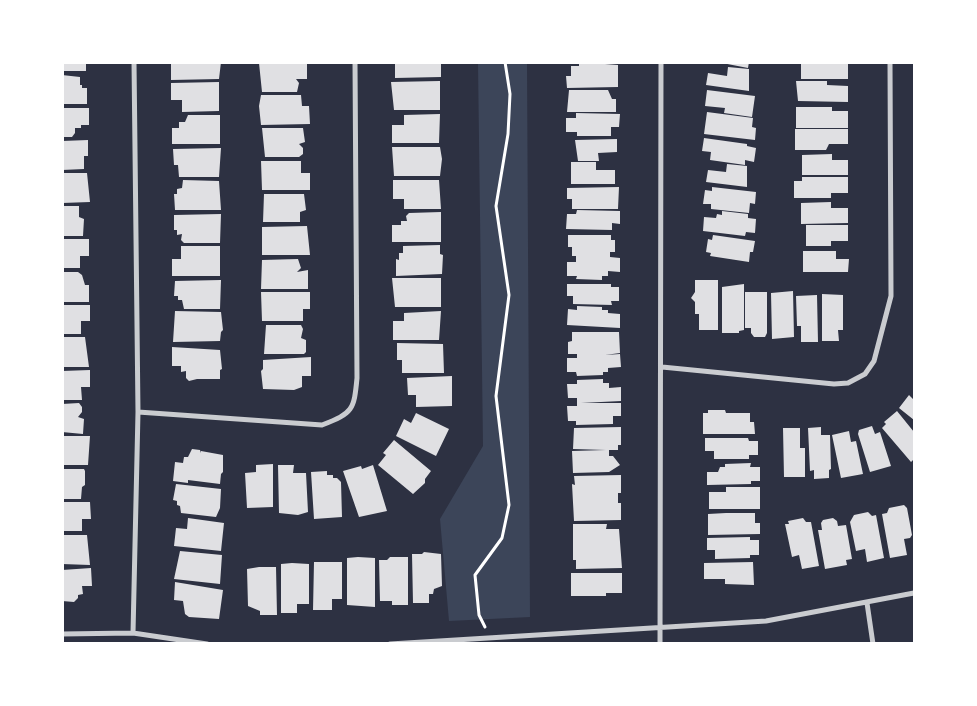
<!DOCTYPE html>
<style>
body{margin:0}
#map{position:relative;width:977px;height:706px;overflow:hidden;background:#2d3142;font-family:Inter,sans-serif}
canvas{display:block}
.frame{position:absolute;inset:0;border:64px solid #fff;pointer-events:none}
</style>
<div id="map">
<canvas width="977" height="706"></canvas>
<div class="frame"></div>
</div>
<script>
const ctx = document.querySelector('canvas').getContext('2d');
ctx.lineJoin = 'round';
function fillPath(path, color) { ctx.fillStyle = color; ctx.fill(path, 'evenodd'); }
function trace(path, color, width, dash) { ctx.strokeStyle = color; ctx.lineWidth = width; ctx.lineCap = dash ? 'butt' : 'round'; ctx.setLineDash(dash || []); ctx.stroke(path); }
const green = new Path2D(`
 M 478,63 L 527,63 L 530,617 L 449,621 L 440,519 L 483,446 Z`);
const building = new Path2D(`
 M 62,62 L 86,62 L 86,71 L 62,71 Z
 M 173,62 L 221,62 L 219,79 L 171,80 L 171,63 Z
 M 307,62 L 307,79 L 296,79 L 299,83 L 297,92 L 262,92 L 259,63 Z
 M 395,62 L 441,62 L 441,77 L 395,78 Z
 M 579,62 L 618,65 L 618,87 L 567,88 L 566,76 L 571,76 L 571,66 L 579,66 Z
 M 717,62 L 749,62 L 748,68 Z
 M 801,62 L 848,63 L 848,79 L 801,79 Z
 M 728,67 L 749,69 L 749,91 L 706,85 L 708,73 L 727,76 Z
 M 62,75 L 80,77 L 80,85 L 82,85 L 82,88 L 87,88 L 87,104 L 62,104 Z
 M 440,81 L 440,110 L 394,110 L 391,82 Z
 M 796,81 L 827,81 L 827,85 L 848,86 L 848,102 L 798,101 Z
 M 219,82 L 219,111 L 182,112 L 182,100 L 171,100 L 171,83 Z
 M 569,90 L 608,90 L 612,99 L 616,99 L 616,112 L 567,112 Z
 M 707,90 L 755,96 L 752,117 L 724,113 L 725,108 L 705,106 Z
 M 261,95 L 301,95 L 302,106 L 309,106 L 310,124 L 261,125 L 259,106 Z
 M 796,107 L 832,107 L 832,111 L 848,111 L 848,128 L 796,128 Z
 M 62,108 L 89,108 L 89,125 L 81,125 L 81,128 L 75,128 L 75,133 L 72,137 L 62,137 Z
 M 707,112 L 753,118 L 752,127 L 756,128 L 755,140 L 704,134 Z
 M 576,113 L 620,114 L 619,127 L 611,127 L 611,136 L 577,136 L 577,132 L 566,132 L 566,118 L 576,118 Z
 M 440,114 L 439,143 L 392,143 L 392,125 L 404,125 L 404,115 Z
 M 188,115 L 220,115 L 220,144 L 172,144 L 172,128 L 179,128 L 179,122 L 185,122 Z
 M 262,128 L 303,128 L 305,142 L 299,144 L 303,148 L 303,154 L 299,157 L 265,157 Z
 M 795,129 L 848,129 L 848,144 L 829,144 L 826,150 L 795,150 Z
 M 704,138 L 747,144 L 747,146 L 756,148 L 754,162 L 745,160 L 745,165 L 710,160 L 711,152 L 702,151 Z
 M 617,139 L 617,152 L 598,153 L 599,161 L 578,161 L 575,140 Z
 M 88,140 L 88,156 L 84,156 L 84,169 L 62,170 L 62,141 Z
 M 392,147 L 440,147 L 442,159 L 440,176 L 394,176 Z
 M 221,148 L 219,177 L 179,177 L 178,165 L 174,165 L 173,149 Z
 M 832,154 L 832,160 L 848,160 L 848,175 L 802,175 L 802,155 Z
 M 261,161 L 301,161 L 301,173 L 310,173 L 310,190 L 262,190 Z
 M 571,162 L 596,162 L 596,170 L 615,170 L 615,184 L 571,184 Z
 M 727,164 L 747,166 L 747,187 L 706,182 L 708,170 L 726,172 Z
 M 62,173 L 87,173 L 90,202 L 62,203 Z
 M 802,177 L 848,177 L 848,193 L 831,193 L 831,198 L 794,198 L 794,181 L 802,181 Z
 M 183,180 L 219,181 L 221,210 L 175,210 L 174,194 L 177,194 L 177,189 L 182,188 Z
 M 393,180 L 439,180 L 441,209 L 404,209 L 404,199 L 393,199 Z
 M 619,187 L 618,209 L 572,209 L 572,199 L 567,199 L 567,188 Z
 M 712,187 L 756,192 L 755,204 L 750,203 L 749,213 L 711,209 L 711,204 L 703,204 L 705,190 L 712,191 Z
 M 264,194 L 304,194 L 306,210 L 300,212 L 300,222 L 263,222 Z
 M 831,202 L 831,208 L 848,208 L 848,223 L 801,224 L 801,203 Z
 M 62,206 L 79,206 L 79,217 L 84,219 L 83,236 L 62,236 Z
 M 577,210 L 620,211 L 620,224 L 612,223 L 612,230 L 566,229 L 567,214 L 576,214 Z
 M 722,211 L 748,214 L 748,218 L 756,219 L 755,233 L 746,232 L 745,236 L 703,231 L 704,217 L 716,218 L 717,214 L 722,215 Z
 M 441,212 L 441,242 L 392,242 L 392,225 L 401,225 L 401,221 L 407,221 L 406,216 L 409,213 Z
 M 221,214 L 220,243 L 184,243 L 181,240 L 182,234 L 177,235 L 177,230 L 174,230 L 174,215 Z
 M 806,225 L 848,225 L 848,241 L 831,241 L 831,246 L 806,246 Z
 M 307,226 L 310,255 L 262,255 L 262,227 Z
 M 568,235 L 611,235 L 611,240 L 615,240 L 615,252 L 610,252 L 610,257 L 620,258 L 620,272 L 608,271 L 608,276 L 602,276 L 602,280 L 576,279 L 577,276 L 567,276 L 567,262 L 576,262 L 576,256 L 572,256 L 572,247 L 568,247 Z
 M 713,235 L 755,241 L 753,252 L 750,252 L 749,262 L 710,256 L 711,253 L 706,252 L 708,239 L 712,240 Z
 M 62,239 L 89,239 L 89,256 L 80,256 L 80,268 L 62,268 Z
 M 440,245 L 440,254 L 443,255 L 442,274 L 396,276 L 396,259 L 399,260 L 399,253 L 403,253 L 403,246 Z
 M 181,246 L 220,246 L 220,276 L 172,276 L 172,259 L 181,259 Z
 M 803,251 L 836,251 L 836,259 L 849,259 L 848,272 L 803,272 Z
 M 298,259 L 301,268 L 297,272 L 308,270 L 308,289 L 261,289 L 262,260 Z
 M 62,272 L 78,272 L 82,275 L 85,285 L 89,285 L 89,302 L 62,302 Z
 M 392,278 L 441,278 L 441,307 L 395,307 Z
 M 221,280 L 220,309 L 184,309 L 182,300 L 178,300 L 178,296 L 174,296 L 175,281 Z
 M 695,280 L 718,280 L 718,330 L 699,330 L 699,314 L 695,314 L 695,302 L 691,298 L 695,292 Z
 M 567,284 L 611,284 L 611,287 L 619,287 L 619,301 L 611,301 L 612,305 L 573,304 L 573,296 L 567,296 Z
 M 744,284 L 744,330 L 739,331 L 739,333 L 722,333 L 722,287 Z
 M 793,291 L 794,337 L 772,339 L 771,293 Z
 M 261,292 L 310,292 L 310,309 L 303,309 L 303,321 L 262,321 Z
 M 745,292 L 767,292 L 767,333 L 765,337 L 754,337 L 751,333 L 751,328 L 745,328 Z
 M 822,294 L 843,295 L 843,330 L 838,330 L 839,341 L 822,341 Z
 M 817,295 L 818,342 L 801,342 L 801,326 L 797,326 L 796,296 Z
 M 62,305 L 90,305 L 90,321 L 81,321 L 81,334 L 62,334 Z
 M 577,306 L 602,307 L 602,310 L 608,310 L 608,313 L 620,314 L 620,328 L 567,325 L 568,309 L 577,310 Z
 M 175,311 L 221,312 L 223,330 L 221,332 L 220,341 L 173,342 Z
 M 441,311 L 439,340 L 393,340 L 393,321 L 404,321 L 404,313 Z
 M 266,325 L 301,325 L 303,329 L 301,338 L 306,340 L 306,352 L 304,354 L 264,354 Z
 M 572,332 L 619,332 L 620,353 L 605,355 L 620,354 L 621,367 L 608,368 L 608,372 L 603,372 L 603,375 L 577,376 L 576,372 L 567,372 L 567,358 L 577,358 L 577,354 L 583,354 L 568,354 L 568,342 L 572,341 Z
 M 62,337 L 85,337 L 89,367 L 62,367 Z
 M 397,343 L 443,344 L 444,373 L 402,373 L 402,360 L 397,360 Z
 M 172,347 L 220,350 L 222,369 L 220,370 L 220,379 L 197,379 L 189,381 L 186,378 L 186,371 L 181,372 L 181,366 L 172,366 Z
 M 311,357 L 311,376 L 302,376 L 302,387 L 294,390 L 263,389 L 261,371 L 263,369 L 263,360 Z
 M 90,370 L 90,387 L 81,387 L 82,400 L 62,400 L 62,371 Z
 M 452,376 L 452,406 L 416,407 L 416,395 L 408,395 L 407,378 Z
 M 603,379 L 603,383 L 609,383 L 609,388 L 621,387 L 621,401 L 581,403 L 621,403 L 621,416 L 613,416 L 613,424 L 576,425 L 576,421 L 568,421 L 567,406 L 577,406 L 577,398 L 568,398 L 567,384 L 577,384 L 577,380 Z
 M 909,395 L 914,400 L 914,420 L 899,408 Z
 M 79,403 L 82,407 L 82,412 L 78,417 L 84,419 L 83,434 L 62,432 L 62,404 Z
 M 708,410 L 725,410 L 726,413 L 750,413 L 750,422 L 754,422 L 755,434 L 703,434 L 703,413 L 708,413 Z
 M 897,411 L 914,432 L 914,459 L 911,462 L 882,428 L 886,424 L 884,422 Z
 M 416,413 L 449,429 L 436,456 L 396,436 L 404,419 L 411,423 Z
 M 872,426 L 875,434 L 880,432 L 891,466 L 870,472 L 858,434 L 859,430 Z
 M 621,427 L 621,445 L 618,445 L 618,450 L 609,450 L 609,456 L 613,456 L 620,465 L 609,472 L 573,473 L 572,451 L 606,450 L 573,449 L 574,428 Z
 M 821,427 L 821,435 L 830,435 L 831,469 L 829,470 L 829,478 L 814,479 L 814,470 L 810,471 L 808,428 Z
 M 783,428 L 800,428 L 800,448 L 805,448 L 805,477 L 784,477 Z
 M 849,431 L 851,442 L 856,441 L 863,474 L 841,478 L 832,435 Z
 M 62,436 L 90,436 L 88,465 L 62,465 Z
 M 705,438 L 748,438 L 749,441 L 758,441 L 758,455 L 749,455 L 749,459 L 714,459 L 714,451 L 705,451 Z
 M 394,440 L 431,471 L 425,479 L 425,483 L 413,494 L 378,465 L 386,455 L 383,453 Z
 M 192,449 L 200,450 L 201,453 L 201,451 L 223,455 L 223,472 L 221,474 L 220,484 L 188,480 L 188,483 L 173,481 L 175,462 L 183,463 L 184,457 L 188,457 Z
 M 751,463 L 750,467 L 760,467 L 760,481 L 751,481 L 751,484 L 707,485 L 707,472 L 718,472 L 720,467 L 725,467 L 725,464 Z
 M 273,464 L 273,507 L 247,508 L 245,473 L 256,472 L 256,465 Z
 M 278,465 L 294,465 L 293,473 L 306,473 L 308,512 L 298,515 L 279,513 Z
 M 373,465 L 387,511 L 359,517 L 343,471 L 361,466 L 362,469 Z
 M 62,469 L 84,469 L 85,471 L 85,485 L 82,487 L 81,499 L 62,499 Z
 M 327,471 L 327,475 L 333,475 L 333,478 L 337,478 L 341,482 L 342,517 L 314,519 L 311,472 Z
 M 621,475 L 621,493 L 618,493 L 618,503 L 621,503 L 621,520 L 574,521 L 572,484 L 575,485 L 574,476 Z
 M 176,484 L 221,489 L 220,508 L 216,517 L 181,513 L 180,506 L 177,505 L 177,501 L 173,500 Z
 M 726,487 L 760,487 L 760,509 L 709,509 L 709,492 L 726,492 Z
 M 62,502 L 90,502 L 91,519 L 82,519 L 82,531 L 62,531 Z
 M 904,505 L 907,508 L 912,535 L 910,538 L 904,539 L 907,555 L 890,558 L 882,514 L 887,513 L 889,508 Z
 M 868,512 L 872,516 L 876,515 L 884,558 L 867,562 L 865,549 L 856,551 L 850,522 L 854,515 Z
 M 726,513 L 755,513 L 755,523 L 760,523 L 760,534 L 708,535 L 708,514 Z
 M 188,518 L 224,523 L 221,551 L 174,546 L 176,528 L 187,529 Z
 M 803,518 L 806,522 L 811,522 L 819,566 L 802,569 L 799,555 L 792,557 L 785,524 L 789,524 L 788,521 Z
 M 833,518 L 837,521 L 838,526 L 846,525 L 852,559 L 846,560 L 847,565 L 825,569 L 818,530 L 822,530 L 821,523 L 823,520 Z
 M 573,524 L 607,524 L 606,529 L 619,529 L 622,568 L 576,569 L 576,560 L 573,560 Z
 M 62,535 L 87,535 L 90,565 L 62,564 Z
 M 750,537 L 750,540 L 759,540 L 759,555 L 750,555 L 750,558 L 715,559 L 715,550 L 707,550 L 707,538 Z
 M 180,551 L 222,555 L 220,584 L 174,579 Z
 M 424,552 L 441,554 L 442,586 L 434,589 L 433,594 L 429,594 L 429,603 L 413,603 L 412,554 L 422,554 Z
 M 358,557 L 375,558 L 375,607 L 347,605 L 347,558 Z
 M 390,557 L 408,557 L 408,605 L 392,605 L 392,601 L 380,601 L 379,560 L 387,560 Z
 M 314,562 L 342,562 L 342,599 L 332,599 L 332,610 L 313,610 Z
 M 753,562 L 754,585 L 725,584 L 725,579 L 704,579 L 704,563 Z
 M 292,563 L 309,564 L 309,604 L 297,604 L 297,613 L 281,613 L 281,564 Z
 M 259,567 L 276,567 L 277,615 L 260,615 L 260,611 L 248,606 L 247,569 Z
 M 91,568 L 92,586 L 82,586 L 83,594 L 78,595 L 78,598 L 74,602 L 62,601 L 62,570 Z
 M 571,573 L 622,573 L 622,593 L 606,593 L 606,596 L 571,596 Z
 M 175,582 L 223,590 L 219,619 L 189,617 L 185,614 L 183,601 L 174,600 Z`);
const path = new Path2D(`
 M 485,627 L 479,615 L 475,575 L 502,538 L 509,505 L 496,396 L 509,295 L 496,206 L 508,134 L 510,94 L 505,62`);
const minor = new Path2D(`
 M 662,367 L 834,384 L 848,383 L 865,374 L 874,361 L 891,296 L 890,62
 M 138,412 L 322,425 C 353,413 354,410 357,378 L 355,62
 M 867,603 L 873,644
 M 133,633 L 138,412 L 134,62
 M 62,634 L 133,633 L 207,644
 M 390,644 L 766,621 L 914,593
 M 660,644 L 661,62`);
fillPath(green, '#3c4559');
fillPath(building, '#e0e0e3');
trace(path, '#fff', 3);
trace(minor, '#caccd0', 5);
</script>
